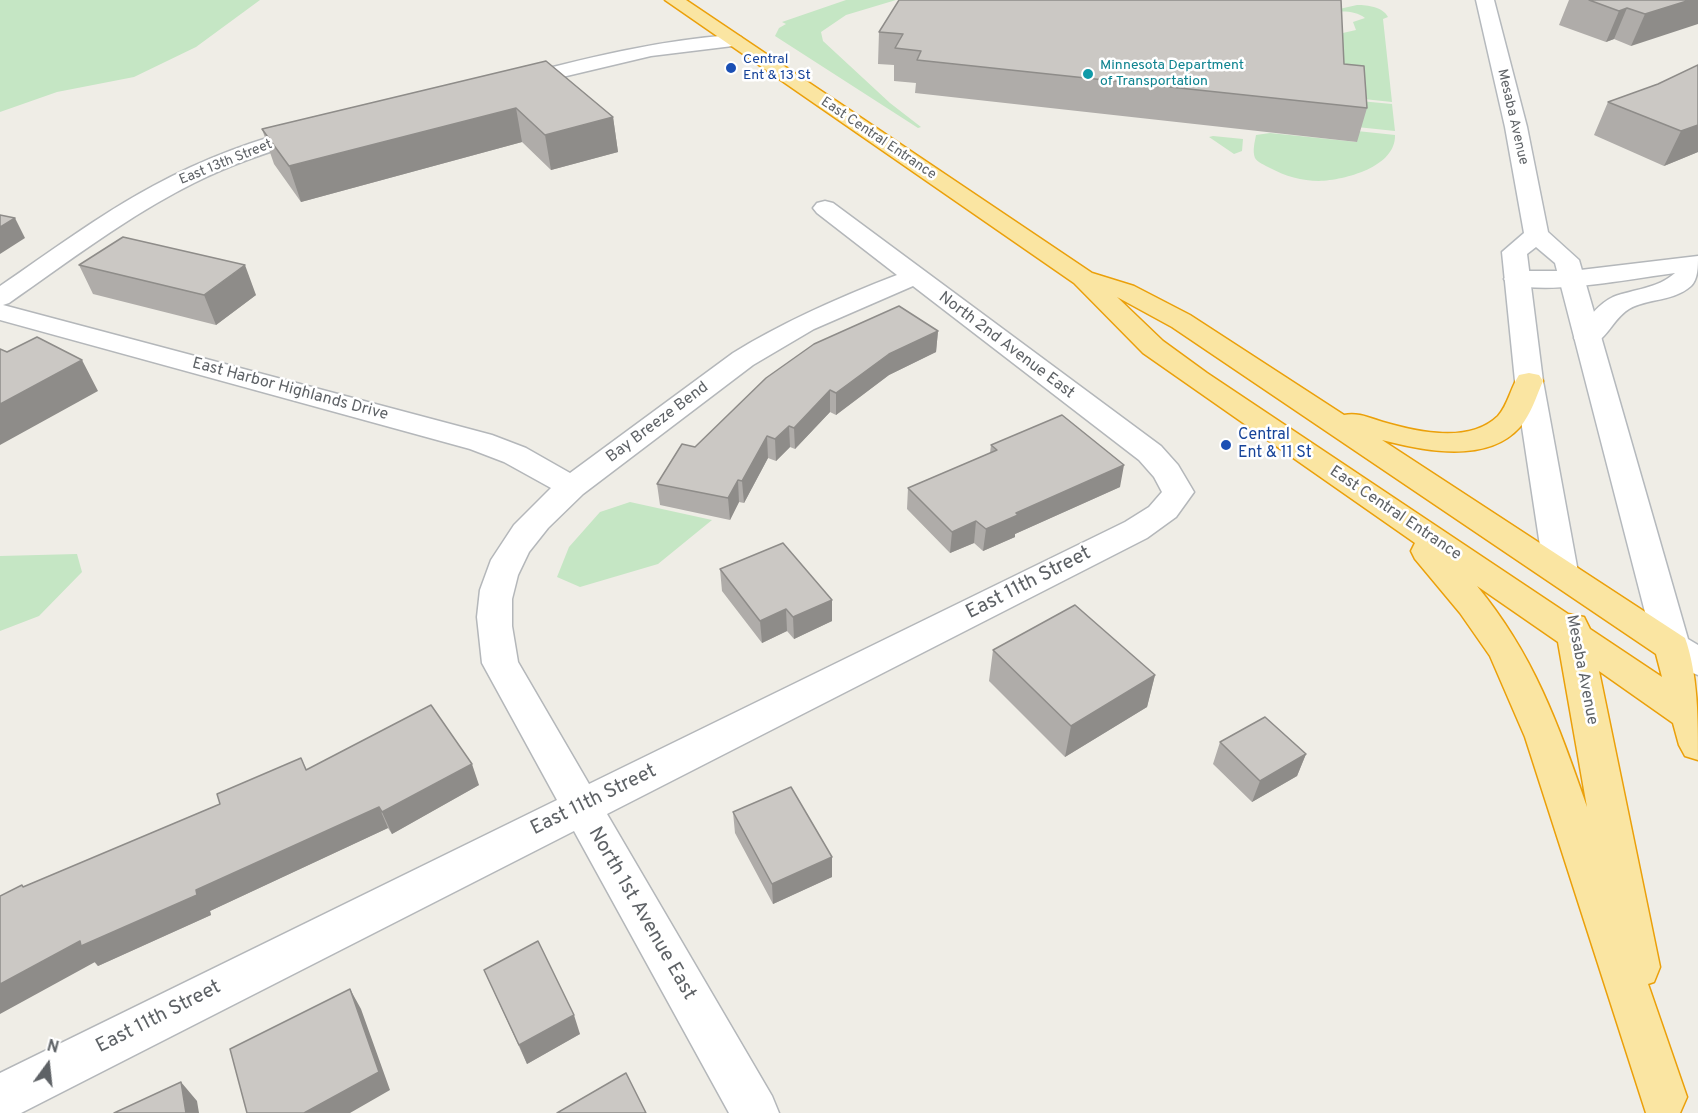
<!DOCTYPE html>
<style>
body{margin:0}
#map{position:relative;width:1698px;height:1113px;overflow:hidden;background:#efede6;font-family:Overpass,sans-serif}
canvas{display:block}
.north{position:absolute;left:18px;top:1035px;width:60px;height:60px;-webkit-text-stroke:4px #fff;paint-order:stroke;rotate:15deg;font-size:16px;font-weight:700;line-height:24px;text-align:center;color:#5e6266}
.north::after{content:'';display:block;margin:auto;width:21px;height:27px;background:#5e6266;clip-path:polygon(50% 0,100% 100%,50% 72%,0 100%)}
</style>
<div id="map">
<canvas width="1698" height="1113"></canvas>
<div class="north">N</div>
</div>
<script>
const ctx = document.querySelector('canvas').getContext('2d');
ctx.lineJoin = 'round';
function fillPath(path, color) { ctx.fillStyle = color; ctx.fill(path, 'evenodd'); }
function trace(path, color, width, dash) { ctx.strokeStyle = color; ctx.lineWidth = width; ctx.lineCap = dash ? 'butt' : 'round'; ctx.setLineDash(dash || []); ctx.stroke(path); }
function label(font, color, halo, rows, align = 'center') {
  ctx.font = font + ' Overpass,sans-serif'; ctx.lineWidth = 5; ctx.setLineDash([]); ctx.textBaseline = 'middle'; ctx.strokeStyle = halo; ctx.fillStyle = color; for (const [text, x, y, turn = 0] of rows) {
    ctx.save(); ctx.translate(x, y); ctx.rotate((+turn || 0) * Math.PI / 180); ctx.textAlign = isNaN(turn) ? turn : align; if (halo) ctx.strokeText(text, 0, 0); ctx.fillText(text, 0, 0); ctx.restore();
  }
}
const green = new Path2D(`
 M 0,0 L 260,0 L 196,47 L 134,77 L 57,92 L 0,112 Z
 M 846,0 L 896,0 L 846,15 L 821,32 L 823,41 L 890,103 L 921,127 L 918,128 L 775,36 L 779,28 L 786,24 L 782,22 Z
 M 1357,5 C 1368,5 1383,7 1388,17 L 1383,19 L 1392,102 L 1288,91 L 1334,35 L 1356,30 L 1353,22 L 1365,18 C 1353,8 1332,12 1317,14 Z
 M 1360,101 L 1392,104 L 1395,131 L 1357,127 Z
 M 1357,131 L 1395,135 C 1396,167 1345,180 1319,181 C 1302,181 1285,176 1270,168 C 1265,165 1258,163 1255,158 C 1252,151 1255,141 1256,135 L 1270,133 L 1357,142 Z
 M 1213,136 L 1243,139 L 1242,151 L 1234,154 L 1209,137 Z
 M 630,502 L 712,520 L 658,564 L 580,587 L 557,577 L 569,547 L 600,512 Z
 M 77,554 L 82,572 L 39,616 L 0,631 L 0,556 Z`);
const minor = new Path2D(`
 M 734,35 L 741,37 L 743,41 L 741,45 L 651,56 L 516,88 L 509,86 L 506,82 L 509,78 C 584,59 657,40 734,35 Z
 M 311,126 L 319,127 L 322,132 L 319,137 C 276,149 233,163 194,183 C 128,216 69,261 9,303 L 3,305 L 492,435 L 526,448 L 570,473 L 733,353 C 785,321 840,297 897,275 L 817,213 L 813,208 L 817,203 L 825,201 L 833,203 L 1161,446 L 1178,465 L 1194,492 L 1176,517 L 1147,538 L 607,814 L 772,1096 L 779,1113 L 729,1113 L 574,831 L 21,1113 L 0,1113 L 0,1073 L 557,800 L 482,663 L 477,617 L 480,590 L 491,560 L 514,525 L 551,488 L 504,462 L 470,449 L 0,320 L 0,286 C 50,252 99,215 153,186 C 203,159 256,139 311,126 ZM 913,286 L 1139,460 L 1154,477 L 1162,492 L 1149,507 L 1125,522 L 589,784 L 518,662 L 512,626 L 512,599 L 518,575 L 529,552 L 548,528 L 583,494 L 753,365 L 814,329 Z`);
const tertiary = new Path2D(`
 M 1698,256 C 1698,267 1698,279 1691,286 C 1673,302 1648,298 1629,309 C 1608,322 1606,350 1578,344 L 1574,338 C 1584,324 1597,304 1613,297 C 1634,289 1657,289 1675,273 C 1628,279 1552,295 1508,284 L 1504,279 L 1508,274 L 1517,271 L 1572,271 Z`);
const secondary = new Path2D(`
 M 1476,0 L 1494,0 L 1527,127 L 1548,232 L 1579,260 L 1688,639 L 1698,645 L 1698,675 C 1682,669 1663,662 1654,647 L 1555,263 L 1536,247 L 1527,254 L 1543,381 L 1578,572 L 1573,580 L 1561,584 L 1549,580 L 1544,572 L 1515,381 L 1502,252 L 1524,233 L 1505,127 Z`);
const trunk = new Path2D(`
 M 665,0 L 686,0 L 1092,273 L 1134,286 L 1190,315 L 1344,415 C 1358,412 1370,418 1383,422 C 1418,432 1469,444 1498,416 C 1508,405 1511,387 1519,375 L 1529,373 L 1539,375 L 1543,381 C 1536,397 1531,414 1520,427 C 1487,464 1424,451 1382,440 L 1685,638 C 1698,674 1698,720 1698,760 L 1685,756 L 1679,745 L 1673,723 L 1599,671 L 1660,967 L 1654,982 L 1648,984 L 1687,1097 L 1680,1113 L 1646,1113 L 1525,737 L 1490,656 L 1460,613 L 1415,559 L 1411,551 L 1415,543 L 1143,353 L 1074,283 ZM 1117,297 L 1172,327 L 1656,654 L 1662,677 L 1590,629 L 1584,617 L 1568,614 L 1207,373 L 1163,341 ZM 1477,586 L 1558,642 L 1587,807 C 1558,724 1534,655 1477,586 Z`);
const wall = new Path2D(`
 M 1569,0 L 1698,0 L 1631,46 L 1614,39 L 1606,42 L 1559,25 Z
 M 879,32 L 1344,64 L 1367,108 L 1357,142 L 915,93 L 916,83 L 894,81 L 894,65 L 878,64 Z
 M 546,61 L 613,117 L 618,152 L 551,170 L 522,142 L 301,202 L 274,164 L 262,129 Z
 M 1698,65 L 1698,152 L 1664,166 L 1594,135 L 1608,102 L 1658,84 Z
 M 79,265 L 256,295 L 216,325 L 93,294 Z
 M 938,331 L 936,352 L 889,375 L 836,415 L 830,412 L 795,449 L 790,447 L 776,461 L 768,458 L 744,503 L 739,502 L 730,520 L 660,505 L 657,484 L 695,447 Z
 M 991,445 L 1120,487 L 1015,534 L 1015,537 L 983,551 L 974,543 L 950,553 L 907,509 L 908,488 L 990,453 Z
 M 720,569 L 832,621 L 794,639 L 787,631 L 762,643 L 722,591 Z
 M 993,650 L 1155,675 L 1147,707 L 1065,757 L 989,681 Z
 M 1220,742 L 1306,754 L 1297,776 L 1252,802 L 1213,764 Z
 M 301,758 L 307,770 L 479,785 L 392,834 L 388,828 L 210,911 L 211,915 L 98,966 L 24,887 L 220,804 Z
 M 733,812 L 832,857 L 832,877 L 773,904 L 735,833 Z
 M 484,970 L 580,1034 L 527,1064 Z`);
const shadedWall = new Path2D(`
 M 1690,0 L 1698,0 L 1698,24 L 1631,46 L 1645,14 Z
 M 1627,8 L 1614,39 L 1606,42 L 1619,11 Z
 M 516,108 L 522,142 L 301,202 L 289,166 Z
 M 613,117 L 618,152 L 551,170 L 545,135 Z
 M 1698,125 L 1698,152 L 1664,166 L 1681,131 Z
 M 15,218 L 25,238 L 0,254 L 0,227 Z
 M 245,265 L 256,295 L 216,325 L 204,295 Z
 M 938,331 L 936,352 L 889,375 L 836,415 L 836,393 L 889,354 Z
 M 82,360 L 98,391 L 0,445 L 0,404 Z
 M 830,390 L 830,412 L 795,449 L 794,428 Z
 M 789,426 L 790,447 L 776,461 L 775,439 Z
 M 767,436 L 768,458 L 744,503 L 742,481 Z
 M 1124,465 L 1120,487 L 1015,534 L 1015,537 L 983,551 L 986,529 L 1016,513 Z
 M 738,480 L 739,502 L 730,520 L 728,498 Z
 M 976,521 L 974,543 L 950,553 L 952,532 Z
 M 832,600 L 832,621 L 794,639 L 793,617 Z
 M 786,609 L 787,631 L 762,643 L 760,621 Z
 M 1155,675 L 1147,707 L 1065,757 L 1071,726 Z
 M 1306,754 L 1297,776 L 1252,802 L 1260,781 Z
 M 472,764 L 479,785 L 392,834 L 382,812 Z
 M 379,807 L 388,828 L 210,911 L 211,915 L 98,966 L 95,962 L 0,1014 L 0,984 L 80,941 L 196,890 Z
 M 832,857 L 832,877 L 773,904 L 772,884 Z
 M 350,989 L 361,1009 L 390,1090 L 350,1113 L 304,1113 Z
 M 574,1015 L 580,1034 L 527,1064 L 519,1045 Z
 M 181,1082 L 197,1101 L 199,1113 L 186,1113 Z`);
const building = new Path2D(`
 M 899,0 L 1341,0 L 1344,64 L 1364,66 L 1367,108 L 917,60 L 921,51 L 895,48 L 903,34 L 879,32 Z
 M 1589,0 L 1690,0 L 1645,14 L 1627,8 L 1619,11 Z
 M 546,61 L 613,117 L 545,135 L 516,108 L 289,166 L 262,129 Z
 M 1698,65 L 1698,125 L 1681,131 L 1608,102 L 1658,84 Z
 M 0,215 L 15,218 L 0,227 Z
 M 123,237 L 245,265 L 204,295 L 79,265 Z
 M 899,306 L 938,331 L 889,354 L 836,393 L 830,390 L 794,428 L 789,426 L 775,439 L 767,436 L 742,481 L 738,480 L 728,498 L 657,484 L 682,444 L 695,447 L 766,378 L 814,344 Z
 M 37,337 L 82,360 L 0,404 L 0,349 L 7,352 Z
 M 1062,415 L 1124,465 L 1016,513 L 1018,515 L 986,529 L 976,521 L 952,532 L 908,488 L 997,450 L 991,445 Z
 M 783,543 L 832,600 L 793,617 L 786,609 L 760,621 L 720,569 Z
 M 1075,605 L 1155,675 L 1071,726 L 993,650 Z
 M 431,705 L 472,764 L 382,812 L 379,807 L 196,890 L 197,895 L 81,946 L 80,941 L 0,984 L 0,896 L 22,885 L 23,887 L 220,804 L 217,794 L 301,758 L 306,770 Z
 M 1265,717 L 1306,754 L 1260,781 L 1220,742 Z
 M 791,787 L 832,857 L 772,884 L 733,812 Z
 M 538,941 L 574,1015 L 519,1045 L 484,970 Z
 M 350,989 L 379,1072 L 304,1113 L 247,1113 L 230,1049 Z
 M 626,1073 L 646,1113 L 557,1113 Z
 M 181,1082 L 186,1113 L 114,1113 Z`);
const markers = [
 [731,68,6,"#1a4fb4"],
 [1088,74,6,"#0f9aa8"],
 [1226,445,6,"#1a4fb4"]
];
const farTransitnames = [
 ["Central",743,60],
 ["Ent & 13 St",743,76]
];
const farCulturenames = [
 ["Minnesota Department",1100,66],
 ["of Transportation",1100,82]
];
const farStreetnames = [
 ["Mesaba Avenue",1512,117,77],
 ["East Central Entrance",878,139,34],
 ["East 13th Street",226,163,-22]
];
const streetNames = [
 ["North 2nd Avenue East",1006,346,37],
 ["East Harbor Highlands Drive",290,390,15],
 ["Bay Breeze Bend",658,423,-37],
 ["East Central Entrance",1395,514,34],
 ["Mesaba Avenue",1581,670,79]
];
const transitNames = [
 ["Central",1238,436],
 ["Ent & 11 St",1238,454]
];
const nearStreetnames = [
 ["East 11th Street",1029,584,-27],
 ["East 11th Street",594,801,-26],
 ["North 1st Avenue East",641,914,60],
 ["East 11th Street",159,1018,-27]
];
fillPath(green, '#c5e6c4');
trace(minor, '#b4b7ba', 3);
trace(tertiary, '#b4b7ba', 3);
trace(secondary, '#b5b9bd', 3);
trace(trunk, '#eba00a', 3);
fillPath(minor, '#fff');
fillPath(tertiary, '#fff');
fillPath(secondary, '#fff');
fillPath(trunk, '#fae5a2');
fillPath(wall, '#afaca9');
fillPath(shadedWall, '#8e8c89');
fillPath(building, '#cbc8c4');
trace(building, '#8e8c89', 1.5);
for (const [x, y, r, color] of markers) { const dot = new Path2D(); dot.arc(x, y, r, 0, 2 * Math.PI); ctx.fillStyle = color; ctx.fill(dot); trace(dot, '#fff', 2); }
label('14px', '#164399', '#fff', farTransitnames, 'left');
label('14px', '#0d838f', '#fff', farCulturenames, 'left');
label('14px', '#5e6266', '#fff', farStreetnames);
label('16px', '#5e6266', '#fff', streetNames);
label('16px', '#164399', '#fff', transitNames, 'left');
label('20px', '#5e6266', '#fff', nearStreetnames);
</script>
